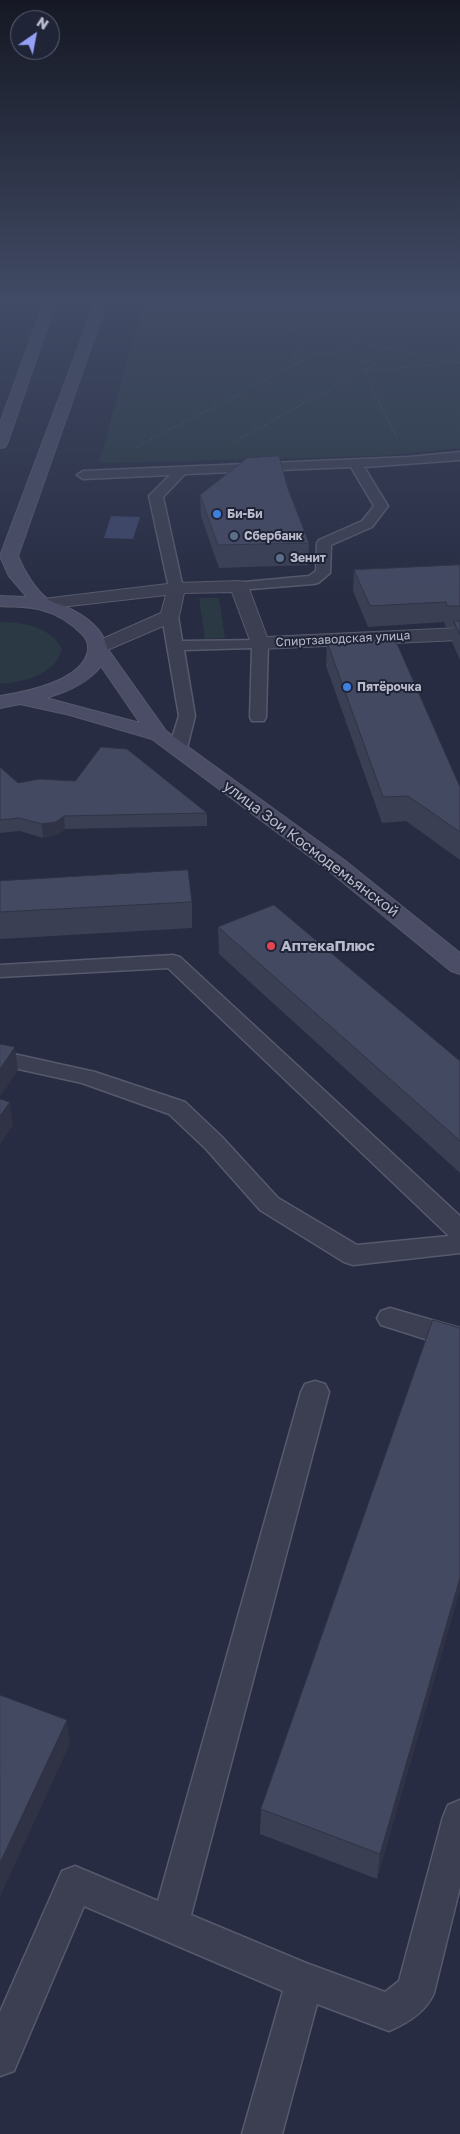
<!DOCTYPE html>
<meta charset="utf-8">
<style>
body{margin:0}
#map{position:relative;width:460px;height:2134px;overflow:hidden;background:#272c42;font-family:"Golos Text",sans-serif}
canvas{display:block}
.north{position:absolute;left:10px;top:10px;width:50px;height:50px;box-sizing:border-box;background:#202437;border:1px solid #5d6073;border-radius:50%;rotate:33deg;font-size:14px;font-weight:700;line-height:20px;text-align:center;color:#b9bbcc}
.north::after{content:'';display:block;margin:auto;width:18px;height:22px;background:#94a0f6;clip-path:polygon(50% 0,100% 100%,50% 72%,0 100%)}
</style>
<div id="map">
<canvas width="460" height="2134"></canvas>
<div class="north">N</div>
</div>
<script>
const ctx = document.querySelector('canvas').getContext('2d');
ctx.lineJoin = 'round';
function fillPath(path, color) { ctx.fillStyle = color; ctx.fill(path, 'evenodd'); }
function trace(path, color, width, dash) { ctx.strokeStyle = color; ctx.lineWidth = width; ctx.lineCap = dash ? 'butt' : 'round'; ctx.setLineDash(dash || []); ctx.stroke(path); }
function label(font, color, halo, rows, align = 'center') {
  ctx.font = font + ' "Golos Text",sans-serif'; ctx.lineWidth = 4; ctx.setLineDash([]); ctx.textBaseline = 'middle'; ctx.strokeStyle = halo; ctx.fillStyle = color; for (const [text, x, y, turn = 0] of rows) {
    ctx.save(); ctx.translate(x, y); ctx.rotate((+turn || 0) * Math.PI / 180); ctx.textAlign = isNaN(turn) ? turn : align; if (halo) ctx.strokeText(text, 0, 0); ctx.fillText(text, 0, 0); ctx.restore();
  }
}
const green = new Path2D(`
 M 143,305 L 460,305 L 460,448 L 379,456 L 99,463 Z
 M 199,598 L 219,598 L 225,638 L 205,639 Z
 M 0,622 C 24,622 51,627 62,649 C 55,675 24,682 0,684 Z`);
const water = new Path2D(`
 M 111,516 L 140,517 L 133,539 L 104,538 Z`);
const path = new Path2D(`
 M 172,305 L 460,363
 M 333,354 L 424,305
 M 365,360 L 460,310
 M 294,364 L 302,331 L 302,305
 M 397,438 L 364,371 L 452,363
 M 136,447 L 320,352 L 377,363 L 232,443`);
const lane = new Path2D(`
 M 460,452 L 460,460 L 364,467 L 388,506 L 372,527 L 331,545 L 330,573 L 318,583 L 313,584 L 239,590 L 234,589 L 232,586 L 234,583 L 309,576 L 316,571 L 317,543 L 319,540 L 362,521 L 374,506 L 351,467 L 185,474 L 163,497 L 183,588 L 181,591 L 171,591 L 169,588 L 149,496 L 170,475 L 83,479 L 77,475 L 83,471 L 409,457 Z
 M 170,611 L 175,613 L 178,616 L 182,641 L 265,640 L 268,643 L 266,717 L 264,721 L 252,721 L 250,717 L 252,648 L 184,650 L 195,716 L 187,748 L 184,752 L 178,753 L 172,752 L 169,748 L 179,716 L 162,616 L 165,613 Z
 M 173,955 L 180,957 L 460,1216 L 460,1253 L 353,1265 L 344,1262 L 260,1210 L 206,1149 L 169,1114 L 82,1083 L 0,1065 L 0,1051 L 95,1072 L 185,1102 L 222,1137 L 278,1198 L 357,1245 L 449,1236 L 168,968 L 0,977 L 0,965 Z
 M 390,1308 L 460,1328 L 460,1350 L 381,1325 L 377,1318 L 381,1311 Z
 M 315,1381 L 325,1384 L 329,1392 L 191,1915 L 306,1963 L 385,1992 L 399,1981 L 443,1817 L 448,1805 L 460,1800 L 460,1887 L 434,1993 C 426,2012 408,2023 389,2031 L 317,2004 L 282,2134 L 242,2134 L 283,1991 L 84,1906 L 14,2071 L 0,2076 L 0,2012 L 62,1871 L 75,1866 L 158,1901 L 301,1392 L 305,1384 Z`);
const street = new Path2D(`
 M 239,581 L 245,582 L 248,586 L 267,637 L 460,628 L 460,640 L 260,649 L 253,647 L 251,643 L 232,592 L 184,593 L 179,616 L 177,620 L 98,654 L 91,652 L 88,648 L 91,644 L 161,613 L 166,595 L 43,609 L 37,608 L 34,604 L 37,600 L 43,599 L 176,583 Z`);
const secondary = new Path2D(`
 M 43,305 L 55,305 L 7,444 L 5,447 L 0,448 L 0,423 Z
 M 94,305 L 106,305 L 18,556 C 24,571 36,591 49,600 C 53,603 60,604 64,606 C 82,614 103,627 107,648 L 166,731 L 344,860 L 460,953 L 460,974 L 451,971 L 328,870 L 152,739 L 70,715 L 20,704 L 0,708 L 0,696 C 26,692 82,681 88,651 C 89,644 86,638 82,634 C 71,623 57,614 42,610 C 29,606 14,607 0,606 L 0,596 L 27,597 L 9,576 L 0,556 ZM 101,666 L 140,723 L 46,698 C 67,692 88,683 101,666 Z`);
const wall = new Path2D(`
 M 288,489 L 309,543 L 308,565 L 219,568 L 201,516 L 200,495 Z
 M 460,565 L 460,660 L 452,642 L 454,627 L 446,627 L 444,622 L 368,627 L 353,591 L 354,570 Z
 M 327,642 L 460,787 L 460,860 L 406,821 L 382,823 L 326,666 Z
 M 0,767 L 18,783 L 207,813 L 207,826 L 65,829 L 57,835 L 43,838 L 20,831 L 0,833 Z
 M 0,881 L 192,902 L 192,928 L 0,939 Z
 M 218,927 L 460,1061 L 460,1173 L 219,954 Z
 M 460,1328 L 460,1589 L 377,1879 L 260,1834 L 261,1809 Z`);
const shadedWall = new Path2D(`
 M 64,816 L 65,829 L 57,835 L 43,838 L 42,824 Z
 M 15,1047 L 18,1071 L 0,1097 L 0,1069 Z
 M 10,1102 L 13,1125 L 0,1145 L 0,1116 Z
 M 460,1578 L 460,1589 L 377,1879 L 380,1854 Z
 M 67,1720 L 70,1744 L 0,1897 L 0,1863 Z`);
const building = new Path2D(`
 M 279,456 L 288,489 L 309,543 L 218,545 L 200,495 L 247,458 Z
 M 460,565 L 460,606 L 447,606 L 446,602 L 370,606 L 354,570 Z
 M 454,621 L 460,621 L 460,634 Z
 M 395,639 L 460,787 L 460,832 L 408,796 L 383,797 L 327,642 Z
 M 101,747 L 127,749 L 207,813 L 64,816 L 56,822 L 42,824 L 19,818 L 0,820 L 0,767 L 18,783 L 39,779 L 75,781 Z
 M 188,870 L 192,902 L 0,912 L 0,881 Z
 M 274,905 L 460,1061 L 460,1141 L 218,927 Z
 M 0,1044 L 15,1047 L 0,1069 Z
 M 0,1099 L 10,1102 L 0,1116 Z
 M 433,1320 L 460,1328 L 460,1578 L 380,1854 L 261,1809 Z
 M 0,1695 L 67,1720 L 0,1863 Z`);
const markers = [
 [217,514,5,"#3f7fe0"],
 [234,536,5,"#5c6f8a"],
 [280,558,5,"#5c6f8a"],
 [347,687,5,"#3f7fe0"],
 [271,946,5,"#e0444e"]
];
const farPoinames = [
 ["Би-Би",227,514],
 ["Сбербанк",244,536],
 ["Зенит",290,558],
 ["Пятёрочка",357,687]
];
const farStreetnames = [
 ["Спиртзаводская улица",343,639,-3]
];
const streetNames = [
 ["улица Зои Космодемьянской",311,849,37]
];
const poiNames = [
 ["АптекаПлюс",281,946]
];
fillPath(green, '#2a3943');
fillPath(water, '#3e456a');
trace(lane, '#575a6c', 3);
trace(street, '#575a6c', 2);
trace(secondary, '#575a6c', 2);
trace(path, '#45555d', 1, [2, 2]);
fillPath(lane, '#3c3f52');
fillPath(street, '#3c3f52');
fillPath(secondary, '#4a4d65');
fillPath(wall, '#3a3f54');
fillPath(shadedWall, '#303345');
fillPath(building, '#444962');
trace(building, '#303345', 1);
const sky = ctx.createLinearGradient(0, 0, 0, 604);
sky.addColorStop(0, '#151824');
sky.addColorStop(0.5, '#414b65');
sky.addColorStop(1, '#414b6500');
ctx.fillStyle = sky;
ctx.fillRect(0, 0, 460, 604);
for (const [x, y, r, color] of markers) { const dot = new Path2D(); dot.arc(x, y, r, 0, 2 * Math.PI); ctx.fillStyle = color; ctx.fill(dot); trace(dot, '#202437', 2); }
label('bold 12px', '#b9bbcc', '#202437', farPoinames, 'left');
label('12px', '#b9bbcc', '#202437', farStreetnames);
label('15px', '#b9bbcc', '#202437', streetNames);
label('bold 15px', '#b9bbcc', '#202437', poiNames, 'left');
</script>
